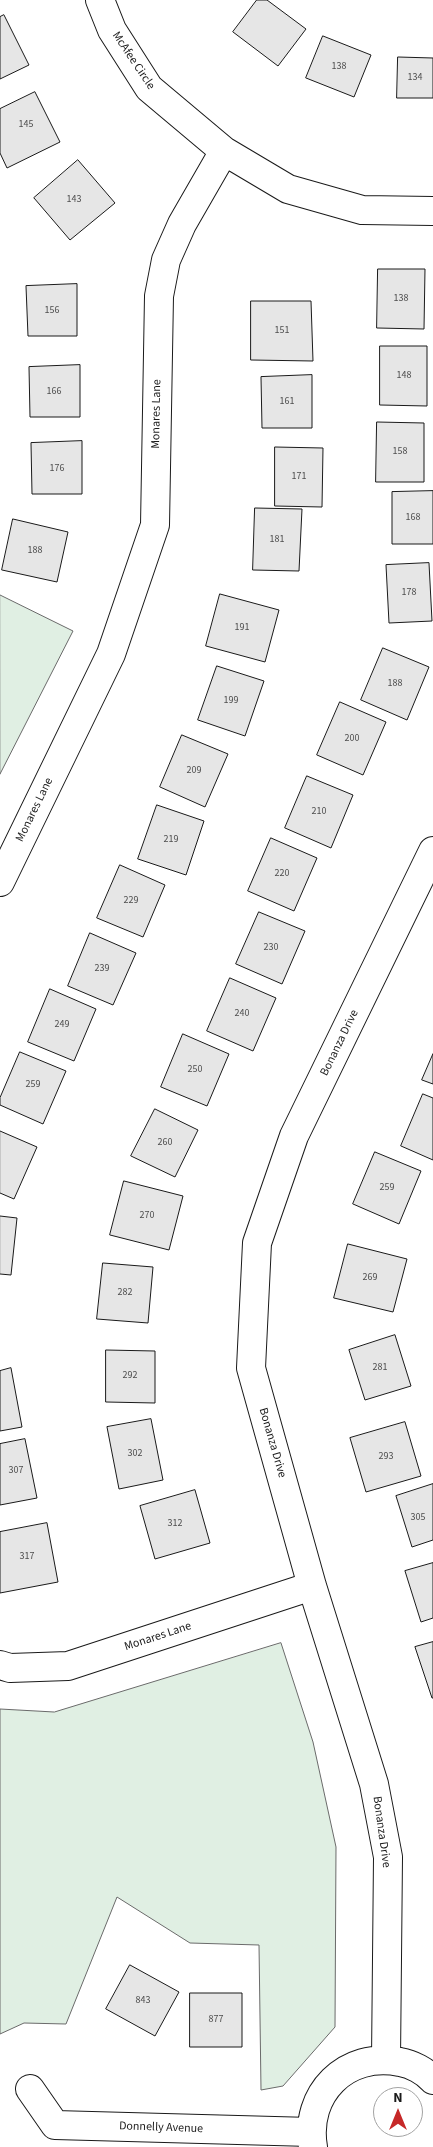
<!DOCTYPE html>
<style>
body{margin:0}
#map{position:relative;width:433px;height:2147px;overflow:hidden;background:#fff;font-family:"Source Sans 3",sans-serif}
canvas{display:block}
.north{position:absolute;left:373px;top:2087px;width:50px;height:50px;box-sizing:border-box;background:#fff;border:1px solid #a3a3a3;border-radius:50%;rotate:0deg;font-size:14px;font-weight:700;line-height:20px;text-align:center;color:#1a1a1a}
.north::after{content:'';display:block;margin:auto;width:18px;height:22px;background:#c62828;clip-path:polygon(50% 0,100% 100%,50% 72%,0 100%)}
</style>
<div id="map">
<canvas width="433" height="2147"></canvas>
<div class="north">N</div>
</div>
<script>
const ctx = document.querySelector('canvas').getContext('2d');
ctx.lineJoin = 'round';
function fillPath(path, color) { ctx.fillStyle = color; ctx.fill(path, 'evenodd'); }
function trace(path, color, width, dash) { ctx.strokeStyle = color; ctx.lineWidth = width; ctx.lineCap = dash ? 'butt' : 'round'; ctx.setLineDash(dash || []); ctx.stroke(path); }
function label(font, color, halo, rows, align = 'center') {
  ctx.font = font + ' "Source Sans 3",sans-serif'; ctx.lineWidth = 4; ctx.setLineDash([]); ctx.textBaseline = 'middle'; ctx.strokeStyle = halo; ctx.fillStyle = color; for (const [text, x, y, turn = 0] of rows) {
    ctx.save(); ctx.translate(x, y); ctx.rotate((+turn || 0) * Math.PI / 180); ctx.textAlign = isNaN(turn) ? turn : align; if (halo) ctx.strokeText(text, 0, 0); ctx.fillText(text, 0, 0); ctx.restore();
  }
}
const green = new Path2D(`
 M 0,595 L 73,631 L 0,774 Z
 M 281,1643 L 313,1742 L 336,1847 L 335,2027 L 283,2086 L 261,2090 L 259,1945 L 190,1943 L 117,1897 L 66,2024 L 24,2023 L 0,2034 L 0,1709 L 54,1712 Z`);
const building = new Path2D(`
 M 257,0 L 267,0 L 306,29 L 278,66 L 233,32 Z
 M 4,15 L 29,65 L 0,79 L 0,17 Z
 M 323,36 L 371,55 L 354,97 L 306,78 Z
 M 398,57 L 433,58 L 433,98 L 397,98 Z
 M 35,92 L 60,142 L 7,168 L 0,153 L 0,109 Z
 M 78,160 L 115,203 L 70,240 L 34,198 Z
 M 378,269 L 425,269 L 424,329 L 377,328 Z
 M 77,284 L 77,336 L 28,336 L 26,286 Z
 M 251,301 L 311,301 L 313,361 L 251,360 Z
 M 380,346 L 427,346 L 427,406 L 380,405 Z
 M 80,365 L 80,417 L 30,417 L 29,367 Z
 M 312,375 L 312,428 L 262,428 L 261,377 Z
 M 377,422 L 424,423 L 424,482 L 376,482 Z
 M 82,441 L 82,494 L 32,494 L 31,443 Z
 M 275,447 L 323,448 L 322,507 L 275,506 Z
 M 433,491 L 433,544 L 392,544 L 392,492 Z
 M 255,508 L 302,509 L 299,571 L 253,570 Z
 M 13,519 L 68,532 L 57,582 L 2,570 Z
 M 429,563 L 432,621 L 389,623 L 386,565 Z
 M 220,594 L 279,610 L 265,662 L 206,646 Z
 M 383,648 L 429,667 L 407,720 L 361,700 Z
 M 217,666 L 264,681 L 245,736 L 198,720 Z
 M 340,702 L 386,722 L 363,775 L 317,755 Z
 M 182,735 L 228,754 L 205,807 L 160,787 Z
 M 307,776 L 353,795 L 331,848 L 285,828 Z
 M 157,805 L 204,821 L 186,875 L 138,859 Z
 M 271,838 L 317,858 L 294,911 L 248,891 Z
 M 120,865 L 165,885 L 143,937 L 97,918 Z
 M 259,912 L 305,931 L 282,984 L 236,964 Z
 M 90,933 L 136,953 L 113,1005 L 68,986 Z
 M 230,978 L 276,998 L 253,1051 L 207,1031 Z
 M 50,989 L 96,1009 L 74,1061 L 28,1042 Z
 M 183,1034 L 229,1054 L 207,1106 L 161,1087 Z
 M 20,1052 L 66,1071 L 43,1124 L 0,1105 L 0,1098 Z
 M 433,1054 L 433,1084 L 422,1080 Z
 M 423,1094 L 433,1098 L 433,1160 L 401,1146 Z
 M 155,1109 L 198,1130 L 175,1177 L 131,1156 Z
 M 0,1131 L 37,1147 L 14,1199 L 0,1193 Z
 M 375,1152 L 421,1171 L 399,1224 L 353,1204 Z
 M 124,1181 L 183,1196 L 169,1250 L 110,1235 Z
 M 0,1216 L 17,1218 L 11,1275 L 0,1274 Z
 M 348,1244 L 407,1259 L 393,1312 L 334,1298 Z
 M 103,1263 L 153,1267 L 148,1323 L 97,1319 Z
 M 395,1335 L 411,1386 L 365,1400 L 349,1350 Z
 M 106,1350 L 155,1351 L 155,1403 L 106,1402 Z
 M 11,1368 L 22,1427 L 0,1431 L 0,1371 Z
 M 151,1419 L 163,1480 L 119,1489 L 107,1427 Z
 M 405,1422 L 421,1476 L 366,1492 L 350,1438 Z
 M 25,1439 L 37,1498 L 0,1505 L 0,1444 Z
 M 433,1484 L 433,1540 L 412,1547 L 396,1496 Z
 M 195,1490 L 210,1543 L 155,1559 L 140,1506 Z
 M 47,1523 L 58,1582 L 0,1593 L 0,1532 Z
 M 433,1563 L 433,1618 L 421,1622 L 405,1571 Z
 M 433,1642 L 433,1698 L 432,1698 L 415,1647 Z
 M 130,1965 L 179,1992 L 155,2036 L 106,2009 Z
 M 190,1993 L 242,1993 L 242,2047 L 190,2047 Z`);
const minor = new Path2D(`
 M 100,0 L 112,30 L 149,88 L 224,151
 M 0,882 L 111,654 L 155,525 L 159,296 L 166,260 L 182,224 L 224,151 L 288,189 L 362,210 L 433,211
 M 0,1665 L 10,1668 L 68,1666 L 312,1586
 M 386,2059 L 388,1857 L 374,1784 L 312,1586 L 251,1368 L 257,1243 L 294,1136 L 433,851
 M 30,2089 L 55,2125 L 311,2132
 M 313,2147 C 304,2094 346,2051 400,2062 C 412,2064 425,2071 433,2080`);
const numberNames = [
 ["138",339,67],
 ["134",415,78],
 ["145",26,125],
 ["143",74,200],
 ["138",401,299],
 ["156",52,311],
 ["151",282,331],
 ["148",404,376],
 ["166",54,392],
 ["161",287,402],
 ["158",400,452],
 ["176",57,469],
 ["171",299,477],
 ["168",413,518],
 ["181",277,540],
 ["188",35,551],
 ["178",409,593],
 ["191",242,628],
 ["188",395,684],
 ["199",231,701],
 ["200",352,739],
 ["209",194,771],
 ["210",319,812],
 ["219",171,840],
 ["220",282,874],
 ["229",131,901],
 ["230",271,948],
 ["239",102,969],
 ["240",242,1014],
 ["249",62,1025],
 ["250",195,1070],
 ["259",33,1085],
 ["260",165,1143],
 ["259",387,1188],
 ["270",147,1216],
 ["269",370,1278],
 ["282",125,1293],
 ["281",380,1368],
 ["292",130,1376],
 ["302",135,1454],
 ["293",386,1457],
 ["307",16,1471],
 ["305",418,1518],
 ["312",175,1524],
 ["317",27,1557],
 ["843",143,2001],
 ["877",216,2020]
];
const streetNames = [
 ["McAfee Circle",133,61,56],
 ["Monares Lane",157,414,-89],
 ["Monares Lane",35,810,-64],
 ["Bonanza Drive",340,1043,-64],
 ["Bonanza Drive",272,1443,74],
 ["Monares Lane",158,1637,-18],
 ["Bonanza Drive",381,1832,82],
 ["Donnelly Avenue",161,2128,2]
];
fillPath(green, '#e0efe3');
trace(green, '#6a6a6a', 1);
fillPath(building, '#e6e6e6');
trace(building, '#1a1a1a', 1);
trace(minor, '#1a1a1a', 30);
trace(minor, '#fff', 28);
label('10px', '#4d4d4d', null, numberNames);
label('12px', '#1a1a1a', '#fff', streetNames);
</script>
